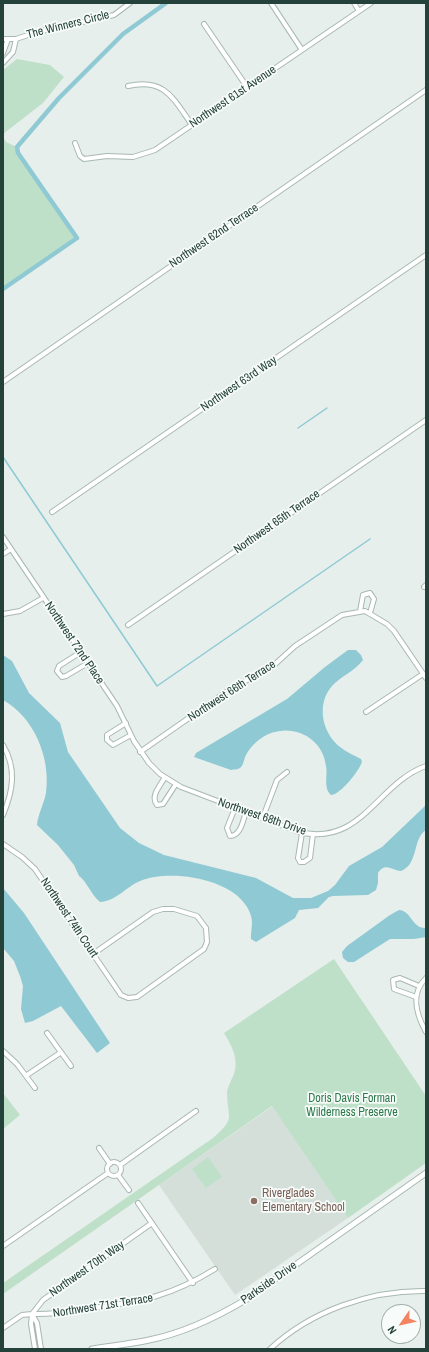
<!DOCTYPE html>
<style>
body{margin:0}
#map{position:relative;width:429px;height:1352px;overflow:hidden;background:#e6efeb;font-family:"Archivo Narrow",sans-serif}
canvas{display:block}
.frame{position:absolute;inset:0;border:4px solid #24423a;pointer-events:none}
.north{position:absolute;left:381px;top:1304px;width:40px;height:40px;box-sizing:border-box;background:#f7fbf9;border:1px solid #a3b1ad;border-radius:50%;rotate:236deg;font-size:11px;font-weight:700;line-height:16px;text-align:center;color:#24423a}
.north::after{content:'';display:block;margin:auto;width:14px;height:18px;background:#f4845f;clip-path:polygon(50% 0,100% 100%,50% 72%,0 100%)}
</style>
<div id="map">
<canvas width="429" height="1352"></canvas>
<div class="frame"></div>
<div class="north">N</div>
</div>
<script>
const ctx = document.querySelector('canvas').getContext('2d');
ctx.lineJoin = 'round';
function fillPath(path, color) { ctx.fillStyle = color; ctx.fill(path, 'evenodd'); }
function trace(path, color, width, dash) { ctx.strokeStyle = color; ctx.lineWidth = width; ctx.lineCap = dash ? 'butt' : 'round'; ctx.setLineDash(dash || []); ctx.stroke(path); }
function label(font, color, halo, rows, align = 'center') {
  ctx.font = font + ' "Archivo Narrow",sans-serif'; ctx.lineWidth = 3.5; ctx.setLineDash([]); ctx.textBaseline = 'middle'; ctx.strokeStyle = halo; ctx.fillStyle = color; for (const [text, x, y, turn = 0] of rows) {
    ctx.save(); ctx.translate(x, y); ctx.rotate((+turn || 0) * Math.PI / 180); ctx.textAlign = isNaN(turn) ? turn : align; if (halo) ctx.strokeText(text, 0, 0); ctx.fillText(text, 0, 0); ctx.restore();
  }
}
const built = new Path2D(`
 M 273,1106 L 348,1218 L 235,1295 L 159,1185 Z`);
const green = new Path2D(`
 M 17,59 L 50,65 L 64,77 L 43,103 L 3,134 L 3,70 Z
 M 3,137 L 6,142 L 17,147 L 18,153 L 77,238 L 3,289 Z
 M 334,959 L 426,1096 L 426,1163 L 348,1218 L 272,1106 L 3,1294 L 3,1283 L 213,1138 C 237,1117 227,1119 227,1092 C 228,1086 232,1079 234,1074 C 239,1059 232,1046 224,1033 Z
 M 3,1093 L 20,1115 L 3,1129 Z
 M 208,1157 L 222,1177 L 206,1188 L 192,1169 Z`);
const water = new Path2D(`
 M 348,650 L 356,650 L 361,655 L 363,660 C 355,671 341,676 332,686 C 316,704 322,733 340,747 C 346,752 354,755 361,759 L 362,762 C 359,771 340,795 331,795 C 323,788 328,775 326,766 C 323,739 296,724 271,733 C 260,737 250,746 245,757 C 244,760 243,766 240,768 C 237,770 234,769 231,770 L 194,757 L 196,753 L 287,699 L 325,667 Z
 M 3,655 L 12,661 L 29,693 L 60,723 L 68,752 L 120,828 L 139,843 L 164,855 L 256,878 L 293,898 L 311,898 L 328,891 L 335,885 L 349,866 L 382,847 L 426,805 L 426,830 C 412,839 419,864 401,871 C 391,870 385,862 378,873 L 378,883 L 376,890 L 368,895 L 333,896 L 329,897 L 318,908 L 299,910 L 295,918 L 256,942 L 251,939 C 251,925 255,921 247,907 C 230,878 169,869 140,881 C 126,887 116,901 100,902 C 92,896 86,880 79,876 L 74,865 L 58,845 L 37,825 C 38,814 44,804 46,793 C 51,758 34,717 3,700 Z
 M 3,888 L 24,913 L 110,1043 L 97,1053 L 61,1006 L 33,1021 L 25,1023 L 21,1009 L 23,986 L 20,976 L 14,961 L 3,948 Z
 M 399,910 C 412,911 412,929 426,928 L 426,937 L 414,939 L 390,939 L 354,962 L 348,962 L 343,958 L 342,952 L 347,946 L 390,915 Z`);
const stream = new Path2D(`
 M 298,428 L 327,408
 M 3,457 L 157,686 L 370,539`);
const canal = new Path2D(`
 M 3,289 L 77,238 L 18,153 L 17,147 L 59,98 L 123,34 L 166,3`);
const minor = new Path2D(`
 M 271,3 L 302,50
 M 354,3 L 359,11
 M 204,24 L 247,87
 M 3,39 L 16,39 L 37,32 L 105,17 L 114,15 L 130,3
 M 3,53 L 8,39
 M 3,63 L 13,52 L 16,39
 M 128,86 C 165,78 173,98 192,125
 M 75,143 L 80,156 L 84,159 L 107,156 L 133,157 L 155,150 L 371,3
 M 3,382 L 426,90
 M 52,512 L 426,255
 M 3,537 L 117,706 L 134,741 L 149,763 L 160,774 L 181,787 L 299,832 C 362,847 377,783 426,766
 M 3,554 L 11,549
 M 424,587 L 426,585
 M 360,611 L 363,595 L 370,593 L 374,599 L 370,613
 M 3,614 L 20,611 L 43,598
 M 128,625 L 426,420
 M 81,652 L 59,666 L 57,671 L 62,677 L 66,676 L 88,663
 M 366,712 L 423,674
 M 126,723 L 107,735 L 107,740 L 113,745 L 131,735
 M 3,745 C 17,769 13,791 3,815
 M 140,752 L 232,688 L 272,667 L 295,646 L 342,615 L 365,611 L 387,624 L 394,631 L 426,678
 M 165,777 C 160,786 150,796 157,805 L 163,804 L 176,784
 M 235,808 L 227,828 L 230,836 C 241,836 243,820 246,812
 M 263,817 L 277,780 L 287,772
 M 302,833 L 298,858 L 300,862 L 304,862 L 310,858 L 313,834
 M 3,844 L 22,857 L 35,869 L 121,995 L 128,998 L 137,997 L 204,949 L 207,942 L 206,928 L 197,916 L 174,909 L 163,909 L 153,912 L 93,954
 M 426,978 C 410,994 416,1014 426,1032
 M 416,997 L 394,989 L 393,980 L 400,978 L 419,986
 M 47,1033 L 71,1066
 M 3,1051 L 17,1064 L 35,1088
 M 27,1075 L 60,1053
 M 99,1148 L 110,1164
 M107 1169a7 7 0 1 1 14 0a7 7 0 1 1-14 0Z
 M 120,1165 L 196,1111
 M 118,1175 L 129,1190
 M 138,1203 L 193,1283
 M 3,1246 L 108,1173
 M 32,1314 C 53,1315 73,1311 93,1308 C 144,1301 171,1296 215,1269
 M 32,1314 L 37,1323 L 41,1349
 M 32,1314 L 31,1324 L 35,1349
 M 3,1328 L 22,1315 L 32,1314 L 43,1300 L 152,1223
 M 270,1349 C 311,1311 370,1290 426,1291`);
const tertiary = new Path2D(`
 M 92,1349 C 111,1346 130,1344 149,1340 C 184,1333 217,1317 247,1299 L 426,1173`);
const markers = [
 [254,1201,4,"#8d6e63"]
];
const streetNames = [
 ["The Winners Circle",68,25,-14],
 ["Northwest 61st Avenue",233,97,-34],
 ["Northwest 62nd Terrace",214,236,-34],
 ["Northwest 63rd Way",239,384,-34],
 ["Northwest 65th Terrace",277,522,-35],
 ["Northwest 72nd Place",74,643,56],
 ["Northwest 66th Terrace",232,691,-33],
 ["Northwest 68th Drive",262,817,19],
 ["Northwest 74th Court",69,918,56],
 ["Northwest 70th Way",87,1269,-35],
 ["Parkside Drive",269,1283,-35],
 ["Northwest 71st Terrace",103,1306,-9]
];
const parkNames = [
 ["Doris Davis Forman",352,1099],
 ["Wilderness Preserve",352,1113]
];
const educationNames = [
 ["Riverglades",262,1194],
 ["Elementary School",262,1208]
];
fillPath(built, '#d4dfda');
fillPath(green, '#bfe0c8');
fillPath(water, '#8ec9d4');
trace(stream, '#8ec9d4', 1.5);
trace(canal, '#8ec9d4', 4.5);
trace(minor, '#a8b8b2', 6);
trace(tertiary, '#a8b8b2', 7);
trace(minor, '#fff', 4);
trace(tertiary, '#fff', 5);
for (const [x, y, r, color] of markers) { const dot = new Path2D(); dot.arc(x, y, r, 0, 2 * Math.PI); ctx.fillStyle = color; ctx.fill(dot); trace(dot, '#f7fbf9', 1.5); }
label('12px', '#24423a', '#f7fbf9', streetNames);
label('12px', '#2d7a4b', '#f7fbf9', parkNames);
label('12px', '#785e54', '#f7fbf9', educationNames, 'left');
</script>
